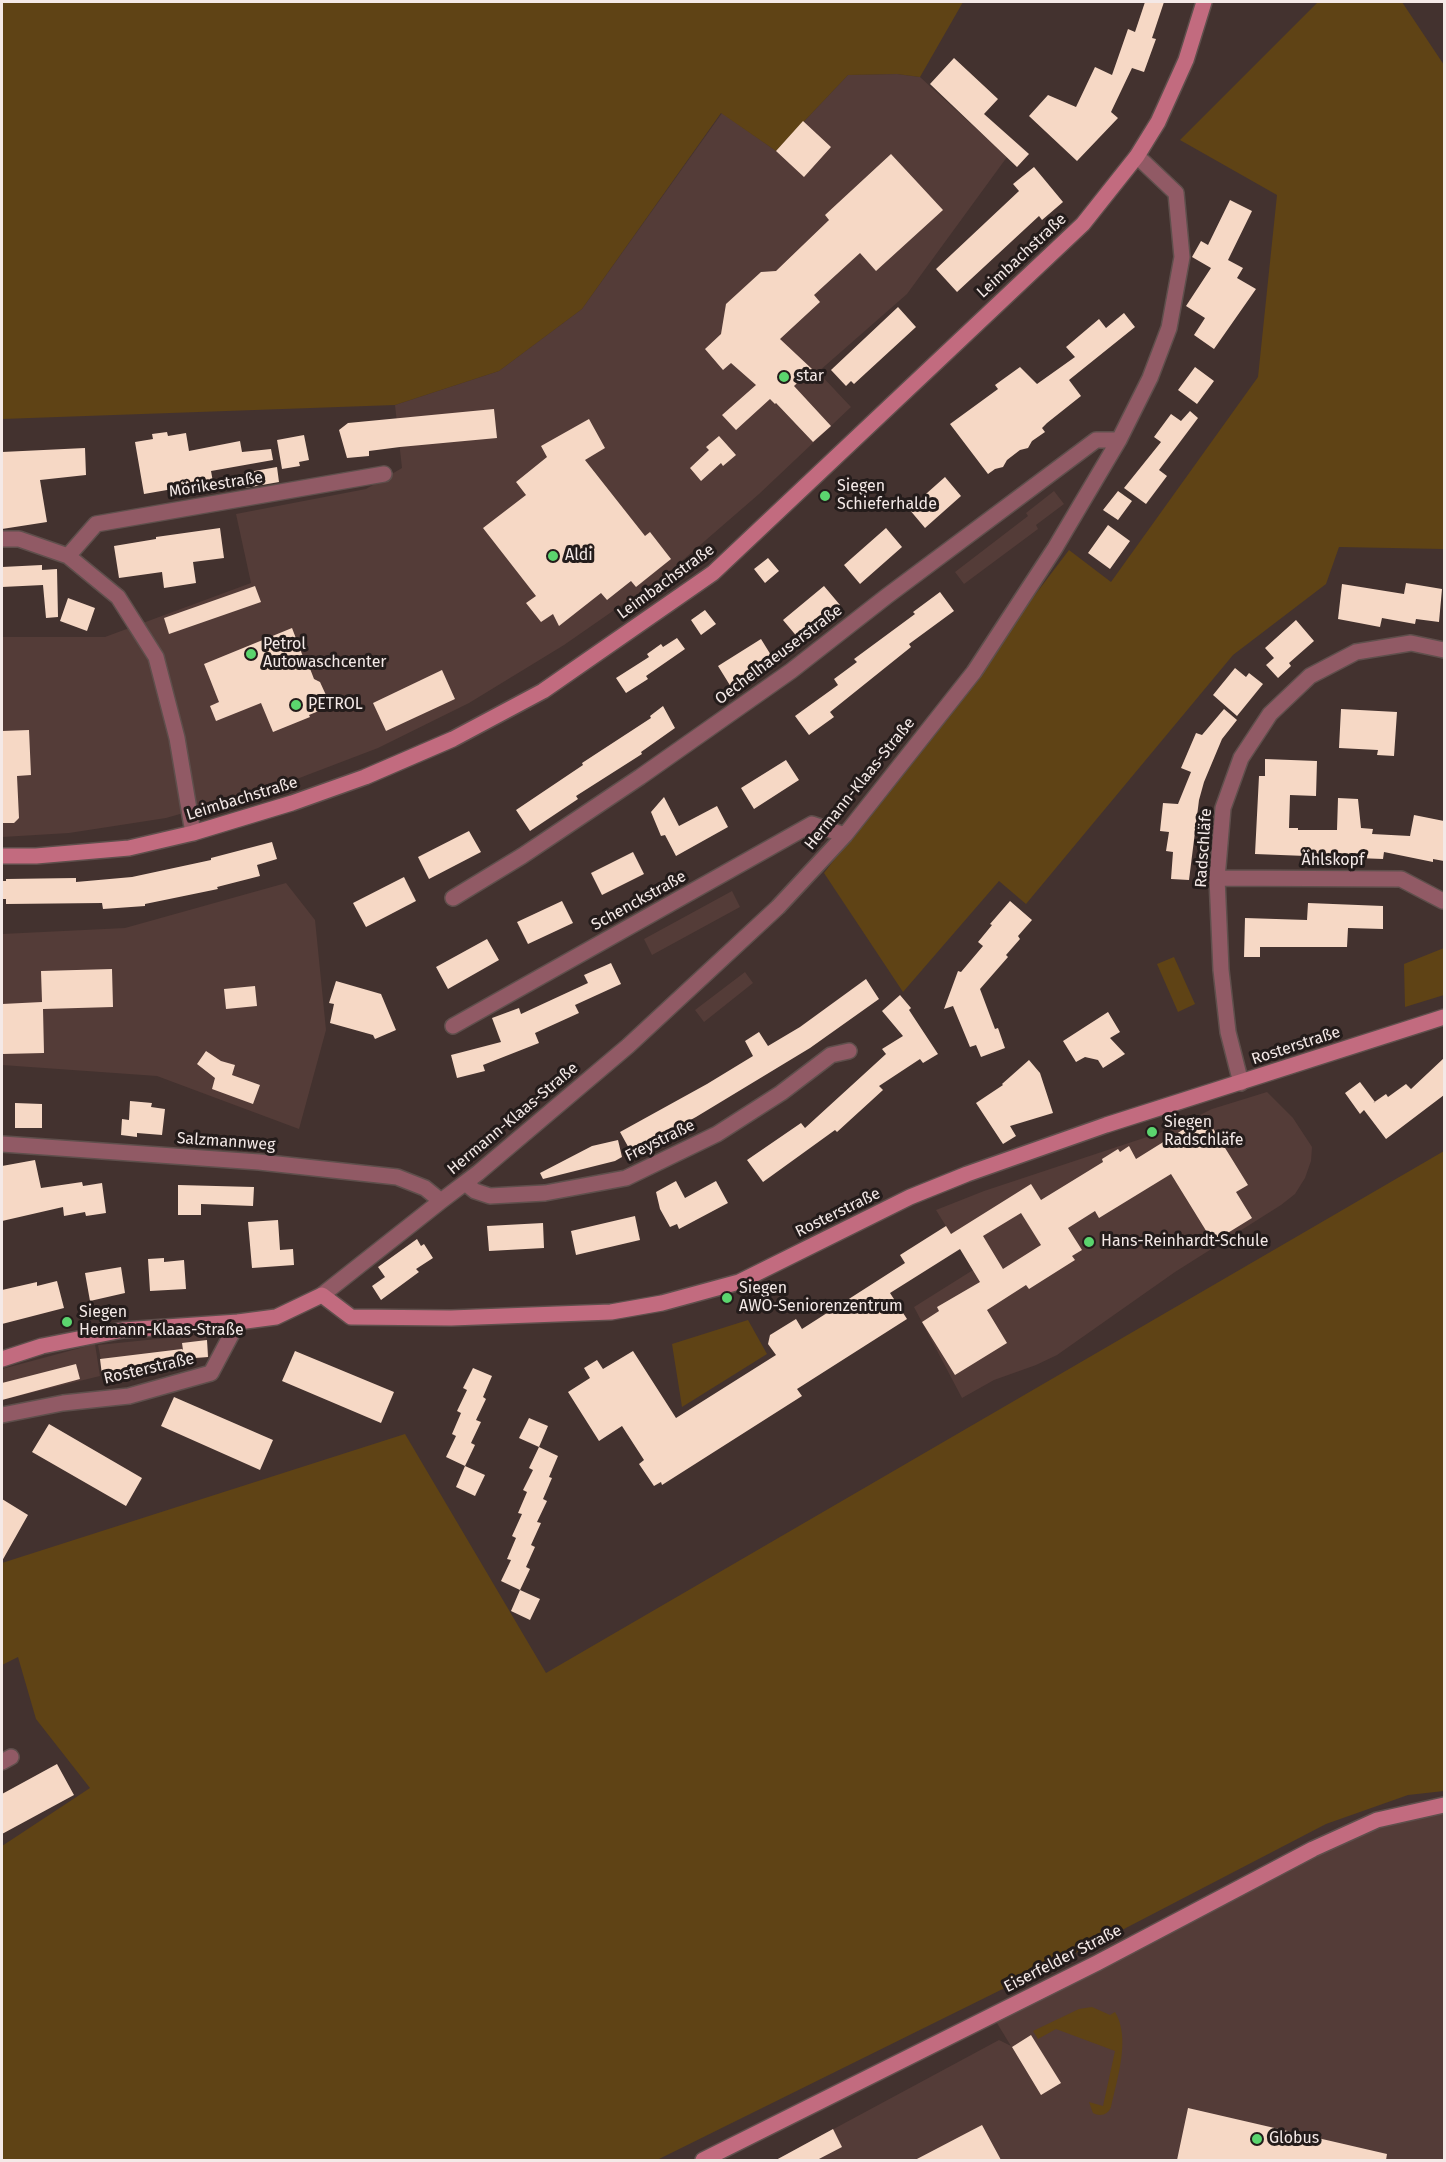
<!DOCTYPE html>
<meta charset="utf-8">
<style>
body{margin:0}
#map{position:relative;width:1446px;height:2162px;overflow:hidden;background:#43322f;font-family:"Fira Sans",sans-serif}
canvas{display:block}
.frame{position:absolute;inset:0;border:3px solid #f4e9e7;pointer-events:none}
</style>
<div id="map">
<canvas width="1446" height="2162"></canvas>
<div class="frame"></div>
</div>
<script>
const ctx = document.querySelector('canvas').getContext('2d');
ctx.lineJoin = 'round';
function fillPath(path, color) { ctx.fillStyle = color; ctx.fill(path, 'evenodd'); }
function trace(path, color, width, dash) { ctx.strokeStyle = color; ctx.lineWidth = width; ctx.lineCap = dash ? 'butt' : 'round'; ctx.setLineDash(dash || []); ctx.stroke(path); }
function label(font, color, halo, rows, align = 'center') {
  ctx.font = font + ' "Fira Sans",sans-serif'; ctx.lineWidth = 6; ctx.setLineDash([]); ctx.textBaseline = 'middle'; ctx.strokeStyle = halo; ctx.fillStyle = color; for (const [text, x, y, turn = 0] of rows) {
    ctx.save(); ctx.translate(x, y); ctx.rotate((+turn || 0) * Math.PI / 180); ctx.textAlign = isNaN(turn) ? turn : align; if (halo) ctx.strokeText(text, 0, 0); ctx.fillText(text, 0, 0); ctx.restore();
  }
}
const built = new Path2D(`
 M 897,74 L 920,77 L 1007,157 L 907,294 L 818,372 L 851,407 L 759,494 L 669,572 L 564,645 L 469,703 L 378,748 L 281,785 L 166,818 L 69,833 L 2,837 L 2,637 L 105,637 L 251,583 L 236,514 L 366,489 L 402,468 L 395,405 L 499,371 L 582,309 L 722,113 L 776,151 L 848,75 Z
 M 1054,491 L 1064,504 L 1036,525 L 1038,529 L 964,584 L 955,572 L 1028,516 L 1026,513 Z
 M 286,883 L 315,920 L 326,1030 L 299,1129 L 157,1076 L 2,1065 L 2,934 L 125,928 Z
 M 732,891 L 740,907 L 652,955 L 644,939 Z
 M 745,972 L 753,983 L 704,1022 L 695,1010 Z
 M 1267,1092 L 1293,1118 L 1312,1147 L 1311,1161 L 1305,1178 L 1295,1194 L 1281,1205 L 1175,1272 L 1057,1355 L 1036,1365 L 994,1380 L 962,1398 L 914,1307 L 973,1270 L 936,1210 L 984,1191 L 1174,1128 L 1212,1109 Z
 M 206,1334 L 209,1357 L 185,1360 L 185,1365 L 104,1375 L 98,1345 Z
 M 95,1344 L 100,1376 L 2,1400 L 2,1369 Z
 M 1444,1805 L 1444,2160 L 776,2160 L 999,2040 L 1011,2046 L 992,2015 L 1377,1820 Z`);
const green = new Path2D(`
 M 2,2 L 963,2 L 920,77 L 897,74 L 848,75 L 776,151 L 721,113 L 582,309 L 499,371 L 395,405 L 2,419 Z
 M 1318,2 L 1402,2 L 1444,65 L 1444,549 L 1339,547 L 1326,584 L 1233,655 L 1026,904 L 999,881 L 903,992 L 824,873 L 1069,550 L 1111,582 L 1258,377 L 1277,195 L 1180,140 Z
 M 1444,948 L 1444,995 L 1405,1007 L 1404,964 Z
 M 1174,957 L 1195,1004 L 1178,1012 L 1157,964 Z
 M 1444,1151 L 1444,1791 L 1408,1795 L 1326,1824 L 1122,1930 L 657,2160 L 2,2160 L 2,1846 L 90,1788 L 36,1719 L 18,1657 L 2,1665 L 2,1563 L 405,1434 L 546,1673 Z
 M 748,1320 L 767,1354 L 682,1407 L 672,1344 Z
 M 1092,2007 L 1110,2015 L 1115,2012 C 1131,2038 1117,2079 1111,2107 C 1108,2115 1100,2117 1093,2113 L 1089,2102 L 1103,2106 L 1115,2051 L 1056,2029 L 1038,2039 L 1033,2031 L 1079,2009 Z`);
const building = new Path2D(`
 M 1145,2 L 1164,2 L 1152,38 L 1156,39 L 1144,72 L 1132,68 L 1111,112 L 1118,118 L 1077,161 L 1029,116 L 1048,95 L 1076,107 L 1095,67 L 1112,75 L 1128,29 L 1135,32 Z
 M 954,58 L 998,99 L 984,114 L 1029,154 L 1017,167 L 930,84 Z
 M 803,121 L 831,147 L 804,177 L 776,151 Z
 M 891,154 L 943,210 L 876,271 L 860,253 L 814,295 L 820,302 L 780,339 L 812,369 L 794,386 L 831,426 L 813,442 L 776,403 L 775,404 L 770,399 L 736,430 L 722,415 L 756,385 L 731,363 L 723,370 L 705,349 L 721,334 L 726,304 L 761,272 L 776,271 L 829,220 L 825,215 Z
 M 1034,167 L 1063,202 L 1042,220 L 1039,216 L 957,292 L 936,269 L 1019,191 L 1013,184 Z
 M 1230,200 L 1252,211 L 1228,260 L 1243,268 L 1237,278 L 1256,289 L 1214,349 L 1194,335 L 1205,318 L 1186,306 L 1211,268 L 1192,257 L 1201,241 L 1208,245 Z
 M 898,307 L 916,327 L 854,384 L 851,381 L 846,386 L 831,370 Z
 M 1124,313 L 1135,327 L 1069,380 L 1081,396 L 1047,423 L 1042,428 L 1045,432 L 1032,441 L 1028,448 L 1020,450 L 1007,460 L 1003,467 L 995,469 L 988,474 L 950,424 L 998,389 L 995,385 L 1020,367 L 1037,384 L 1075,357 L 1066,347 L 1099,319 L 1106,328 Z
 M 1195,367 L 1214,381 L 1197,404 L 1178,390 Z
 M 494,409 L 497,438 L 400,447 L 369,451 L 369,456 L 347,458 L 339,430 L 348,423 Z
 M 1190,411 L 1198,418 L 1159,470 L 1167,476 L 1146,504 L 1124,488 L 1161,442 L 1154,437 L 1171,414 L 1181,421 Z
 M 589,419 L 605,448 L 585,460 L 645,536 L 650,532 L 671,559 L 636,587 L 631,581 L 607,600 L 601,593 L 559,626 L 553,614 L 541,622 L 526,603 L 536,596 L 483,528 L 526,495 L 516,482 L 547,457 L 541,446 Z
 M 167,432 L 168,436 L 186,433 L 189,451 L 240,441 L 242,452 L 271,449 L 273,460 L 211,471 L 213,482 L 144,494 L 135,442 L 153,439 L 152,434 Z
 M 304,435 L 309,460 L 299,462 L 300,466 L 282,469 L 277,440 Z
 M 719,436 L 736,455 L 723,466 L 721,463 L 701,481 L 690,468 L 709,450 L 706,447 Z
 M 85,448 L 86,475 L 40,480 L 47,522 L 2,529 L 2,452 Z
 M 277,467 L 279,482 L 245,488 L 243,473 Z
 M 945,477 L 961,496 L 925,528 L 909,509 Z
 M 1118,491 L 1132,501 L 1118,520 L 1103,510 Z
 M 1108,525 L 1130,541 L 1110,569 L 1088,553 Z
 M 220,528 L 224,558 L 193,562 L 196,583 L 164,588 L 162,572 L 119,578 L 114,546 L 156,539 L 156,537 Z
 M 886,528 L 902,547 L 860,584 L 844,565 Z
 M 768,558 L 779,571 L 765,583 L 754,569 Z
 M 42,565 L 42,570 L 57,569 L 58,617 L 46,618 L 43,585 L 2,587 L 2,567 Z
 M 1406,583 L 1442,589 L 1439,622 L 1416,619 L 1415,624 L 1382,618 L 1380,627 L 1338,619 L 1342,584 L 1404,594 Z
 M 255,586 L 261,602 L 169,634 L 164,618 Z
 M 824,586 L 840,605 L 799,639 L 783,620 Z
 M 940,592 L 954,611 L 909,644 L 911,647 L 830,712 L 834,717 L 809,735 L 795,716 L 838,685 L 834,679 L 857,662 L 854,659 L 915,614 L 913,612 Z
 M 68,598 L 95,608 L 87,631 L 60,621 Z
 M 705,610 L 716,624 L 701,635 L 691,620 Z
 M 1296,620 L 1314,641 L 1289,663 L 1291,666 L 1278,678 L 1266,665 L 1274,658 L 1265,648 Z
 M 292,628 L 307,667 L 309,666 L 314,679 L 320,682 L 331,706 L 309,715 L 310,717 L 273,732 L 261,703 L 216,721 L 210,706 L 219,702 L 204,664 Z
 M 677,638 L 685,649 L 646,676 L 648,679 L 626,693 L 616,678 L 649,657 L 647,654 L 661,644 L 663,647 Z
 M 761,639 L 774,660 L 731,687 L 718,666 Z
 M 1235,668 L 1246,677 L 1249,673 L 1263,684 L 1237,716 L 1213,695 Z
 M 442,670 L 455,699 L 386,731 L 373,703 Z
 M 663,706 L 675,728 L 641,752 L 642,754 L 576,796 L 578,799 L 530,831 L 516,810 L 583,765 L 582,763 L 651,718 L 650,716 Z
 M 1224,709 L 1237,720 L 1222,739 L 1204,782 L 1199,800 L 1189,880 L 1171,879 L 1173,852 L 1166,851 L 1169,832 L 1160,831 L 1163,803 L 1178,804 L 1191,772 L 1181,768 L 1196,733 L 1202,735 Z
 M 1341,709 L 1397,712 L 1394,756 L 1377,755 L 1378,750 L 1339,748 Z
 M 29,730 L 31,775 L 17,776 L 19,818 L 14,823 L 2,823 L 2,731 Z
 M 1265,759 L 1317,761 L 1316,796 L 1290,795 L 1289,828 L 1298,828 L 1298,830 L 1337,830 L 1338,798 L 1358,799 L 1361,828 L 1373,829 L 1372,834 L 1410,836 L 1414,815 L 1444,821 L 1444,861 L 1433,859 L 1433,862 L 1384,852 L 1383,859 L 1255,854 L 1259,776 L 1265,776 Z
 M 786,760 L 799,780 L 754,809 L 741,788 Z
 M 664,797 L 679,826 L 717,806 L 728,827 L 676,856 L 665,835 L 661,836 L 651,812 Z
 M 469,831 L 481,852 L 429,879 L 418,857 Z
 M 272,842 L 277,859 L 257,865 L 260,876 L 217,887 L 218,889 L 145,904 L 145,906 L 103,909 L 102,903 L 6,904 L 6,899 L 2,899 L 2,881 L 6,881 L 6,879 L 76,878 L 76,882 L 132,877 L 211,860 L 211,858 Z
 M 633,852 L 644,874 L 602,895 L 591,873 Z
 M 404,877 L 416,901 L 366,927 L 353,903 Z
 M 562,901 L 573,923 L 528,944 L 517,922 Z
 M 1010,901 L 1032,920 L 1018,936 L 1020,939 L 1006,955 L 1008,957 L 980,989 L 995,1029 L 998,1028 L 1005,1048 L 981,1057 L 976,1045 L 970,1047 L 953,1006 L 944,1009 L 958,971 L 961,972 L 983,946 L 978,942 L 992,925 L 990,924 Z
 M 1308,903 L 1383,906 L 1383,929 L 1348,928 L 1347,947 L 1260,947 L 1260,957 L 1244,957 L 1245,918 L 1307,920 Z
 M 487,939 L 499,960 L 448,989 L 436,967 Z
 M 611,963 L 621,984 L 575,1005 L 579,1013 L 535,1033 L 539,1043 L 483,1065 L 485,1071 L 457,1078 L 451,1055 L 501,1042 L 492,1018 L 519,1008 L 521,1014 L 588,983 L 584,975 Z
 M 112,969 L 113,1007 L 43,1009 L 44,1053 L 2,1054 L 2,1004 L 42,1002 L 41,971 Z
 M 866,979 L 879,999 L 810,1048 L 696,1117 L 631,1152 L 620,1132 L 707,1084 L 753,1056 L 745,1041 L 759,1032 L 768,1046 L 800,1027 Z
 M 336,981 L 381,994 L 396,1030 L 375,1039 L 373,1035 L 330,1023 L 334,1004 L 329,1003 Z
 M 255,986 L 257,1006 L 226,1009 L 224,989 Z
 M 900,995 L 911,1008 L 909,1010 L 938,1054 L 923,1063 L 920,1059 L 879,1086 L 883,1090 L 837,1132 L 835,1130 L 763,1182 L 747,1160 L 801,1123 L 805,1128 L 886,1054 L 882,1049 L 903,1036 L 882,1011 Z
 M 1108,1012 L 1120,1032 L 1110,1038 L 1125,1054 L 1103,1068 L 1098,1060 L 1085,1057 L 1076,1062 L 1063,1041 Z
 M 206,1051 L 221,1061 L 235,1065 L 232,1075 L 260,1085 L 253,1104 L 212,1089 L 215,1078 L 197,1064 Z
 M 1444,1058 L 1444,1095 L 1386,1139 L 1364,1110 L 1360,1114 L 1345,1093 L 1360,1082 L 1375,1102 L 1373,1103 L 1386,1094 L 1388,1097 L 1406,1084 L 1411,1089 Z
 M 1029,1060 L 1040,1073 L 1053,1113 L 1010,1126 L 1016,1136 L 1003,1144 L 976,1103 L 1003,1085 L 1002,1084 Z
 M 130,1101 L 152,1103 L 151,1107 L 165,1109 L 162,1135 L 137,1133 L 137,1137 L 121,1135 L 122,1119 L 129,1120 Z
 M 15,1103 L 42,1104 L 42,1128 L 15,1128 Z
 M 1209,1122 L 1248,1185 L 1236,1192 L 1252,1218 L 1213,1242 L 1171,1174 L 1099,1218 L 1095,1211 L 1068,1228 L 1082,1250 L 1072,1256 L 1075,1260 L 1029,1289 L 1026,1285 L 987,1310 L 1007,1343 L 955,1375 L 922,1322 L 939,1311 L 937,1307 L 980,1282 L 960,1249 L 890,1293 L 907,1319 L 797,1389 L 802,1396 L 662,1485 L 661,1482 L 654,1486 L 639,1464 L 644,1460 L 622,1426 L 599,1441 L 568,1392 L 590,1378 L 584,1368 L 597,1360 L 603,1369 L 633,1351 L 676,1418 L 776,1355 L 768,1344 L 770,1335 L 796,1319 L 802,1329 L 905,1263 L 900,1255 L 946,1226 L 951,1234 L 1031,1184 L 1041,1200 L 1103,1162 L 1102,1159 L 1118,1149 L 1120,1152 L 1129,1146 L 1136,1159 L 1189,1126 L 1192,1132 ZM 1021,1213 L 1041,1245 L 1003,1269 L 983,1236 Z
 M 618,1140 L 622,1157 L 615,1161 L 543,1179 L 540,1173 L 592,1146 Z
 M 35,1160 L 41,1188 L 82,1182 L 83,1186 L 102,1183 L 106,1213 L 86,1216 L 85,1212 L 64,1216 L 63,1207 L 2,1221 L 2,1166 Z
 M 676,1181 L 685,1198 L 716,1181 L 728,1203 L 679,1229 L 677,1224 L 670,1227 L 660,1209 L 656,1192 Z
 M 178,1185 L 254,1187 L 253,1206 L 201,1204 L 201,1215 L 178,1215 Z
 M 635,1216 L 640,1240 L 576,1255 L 571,1231 Z
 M 278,1220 L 280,1250 L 293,1249 L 294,1265 L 252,1268 L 248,1222 Z
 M 543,1223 L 544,1248 L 489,1251 L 487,1226 Z
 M 417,1239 L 421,1246 L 424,1244 L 433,1258 L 416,1269 L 419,1272 L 381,1300 L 372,1286 L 385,1277 L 378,1267 Z
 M 164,1258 L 164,1262 L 184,1260 L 186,1289 L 150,1291 L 148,1259 Z
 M 121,1267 L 125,1293 L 90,1301 L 85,1273 Z
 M 57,1281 L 64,1308 L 2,1324 L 2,1290 L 37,1282 L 37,1286 Z
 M 207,1340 L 208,1357 L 195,1358 L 196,1363 L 102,1375 L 100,1359 L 182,1349 L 183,1350 L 182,1343 Z
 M 295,1351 L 394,1392 L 381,1423 L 282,1381 Z
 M 76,1364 L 80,1379 L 2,1400 L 2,1383 Z
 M 473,1368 L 492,1376 L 483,1397 L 486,1399 L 476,1420 L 481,1422 L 471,1443 L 475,1445 L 465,1466 L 446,1457 L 456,1436 L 452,1434 L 461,1413 L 457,1411 L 467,1390 L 463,1388 Z
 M 174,1397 L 273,1440 L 260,1470 L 161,1426 Z
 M 529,1418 L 548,1426 L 539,1447 L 519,1438 Z
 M 49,1424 L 142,1478 L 126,1506 L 32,1452 Z
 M 539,1447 L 558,1456 L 549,1477 L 552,1478 L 543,1499 L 547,1501 L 537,1522 L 541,1523 L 531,1545 L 535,1547 L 526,1567 L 530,1569 L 520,1590 L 501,1581 L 511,1560 L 507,1559 L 516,1538 L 512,1536 L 522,1514 L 518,1513 L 527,1492 L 523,1490 L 533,1470 L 529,1468 Z
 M 465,1466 L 485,1475 L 475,1496 L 456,1487 Z
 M 2,1499 L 28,1515 L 2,1561 Z
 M 520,1590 L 540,1599 L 530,1620 L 511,1611 Z
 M 57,1764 L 74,1795 L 2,1834 L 2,1794 Z
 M 1031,2035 L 1061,2083 L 1041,2095 L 1012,2047 Z
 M 1188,2108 L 1387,2154 L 1386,2160 L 1177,2160 Z
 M 982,2125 L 1001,2160 L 915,2160 Z
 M 833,2129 L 842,2147 L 817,2160 L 776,2160 Z`);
const street = new Path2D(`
 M 2,539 L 19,539 L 68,556 L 118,597 L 156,657 L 177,738 L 193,833
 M 68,556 L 96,524 L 384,474
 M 1217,878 L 1401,879 L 1443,901
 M 453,898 L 522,856 L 640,777 L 791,671 L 887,596 L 1096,440 L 1119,440
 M 453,1026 L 812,824 L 845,835
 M 1241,1083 L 1228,1032 L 1221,970 L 1217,878 L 1223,808 L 1241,758 L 1270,714 L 1310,676 L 1356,652 L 1411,643 L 1444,650
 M 2,1144 L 259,1162 L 397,1177 L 425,1188 L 441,1201
 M 465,1183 L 475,1191 L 490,1196 L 545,1193 L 626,1178 L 717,1134 L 781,1093 L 831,1055 L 849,1051
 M 322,1295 L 441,1201 L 478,1173 L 628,1046 L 778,907 L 845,835 L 974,672 L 1055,548 L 1119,440 L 1150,378 L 1169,328 L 1182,257 L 1176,193 L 1137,156
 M 2,1415 L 63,1403 L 129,1396 L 211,1373 L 238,1322
 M 2,1762 L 11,1757`);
const secondary = new Path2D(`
 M 2,856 L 36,856 L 129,848 L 193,833 L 292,803 L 365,777 L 453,739 L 543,691 L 713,573 L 1083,224 L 1137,156 L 1158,122 L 1186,60 L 1204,2
 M 2,1359 L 42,1346 L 123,1330 L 238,1322 L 276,1317 L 322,1295 L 351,1317 L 451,1318 L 611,1312 L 662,1303 L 739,1282 L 910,1197 L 967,1174 L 1106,1125 L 1444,1017
 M 703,2160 L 1097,1963 L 1313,1849 L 1377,1820 L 1444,1805`);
const markers = [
 [784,377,6,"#5bd56e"],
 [825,496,6,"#5bd56e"],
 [553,556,6,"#5bd56e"],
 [251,654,6,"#5bd56e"],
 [296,705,6,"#5bd56e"],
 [1152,1132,6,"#5bd56e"],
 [1089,1242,6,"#5bd56e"],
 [727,1298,6,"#5bd56e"],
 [67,1322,6,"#5bd56e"],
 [1257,2139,6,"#5bd56e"]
];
const streetNames = [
 ["Leimbachstraße",1022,256,-43],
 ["Mörikestraße",216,485,-9],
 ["Leimbachstraße",666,582,-36],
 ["Oechelhaeuserstraße",779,655,-37],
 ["Hermann-Klaas-Straße",860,784,-51],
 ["Leimbachstraße",242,799,-17],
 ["Radschläfe",1204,848,-86],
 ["Ählskopf",1333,861],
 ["Schenckstraße",639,901,-29],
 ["Rosterstraße",1296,1046,-18],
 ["Hermann-Klaas-Straße",513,1119,-40],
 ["Freystraße",660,1141,-26],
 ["Salzmannweg",226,1142,4],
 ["Rosterstraße",838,1213,-26],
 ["Rosterstraße",149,1369,-13],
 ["Eiserfelder Straße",1063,1959,-27]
];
const poiNames = [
 ["star",796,377],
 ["Siegen",837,487],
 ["Schieferhalde",837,505],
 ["Aldi",565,556],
 ["Petrol",263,645],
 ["Autowaschcenter",263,663],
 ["PETROL",308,705],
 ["Siegen",1164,1123],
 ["Radschläfe",1164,1141],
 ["Hans-Reinhardt-Schule",1101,1242],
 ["Siegen",739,1289],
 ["AWO-Seniorenzentrum",739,1307],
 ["Siegen",79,1313],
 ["Hermann-Klaas-Straße",79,1331],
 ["Globus",1269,2139]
];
fillPath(built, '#543c38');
fillPath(green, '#5f4315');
fillPath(building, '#f6d8c5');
trace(street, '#5f4f4c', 18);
trace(secondary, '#5f4f4c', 18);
trace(street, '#915a65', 15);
trace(secondary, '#c26b7f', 15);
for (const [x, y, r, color] of markers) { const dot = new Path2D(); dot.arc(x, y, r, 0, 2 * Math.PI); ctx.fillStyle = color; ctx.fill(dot); trace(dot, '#241c1b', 2); }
label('16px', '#f4e9e7', '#241c1b', streetNames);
label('16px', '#f4e9e7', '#241c1b', poiNames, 'left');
</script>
